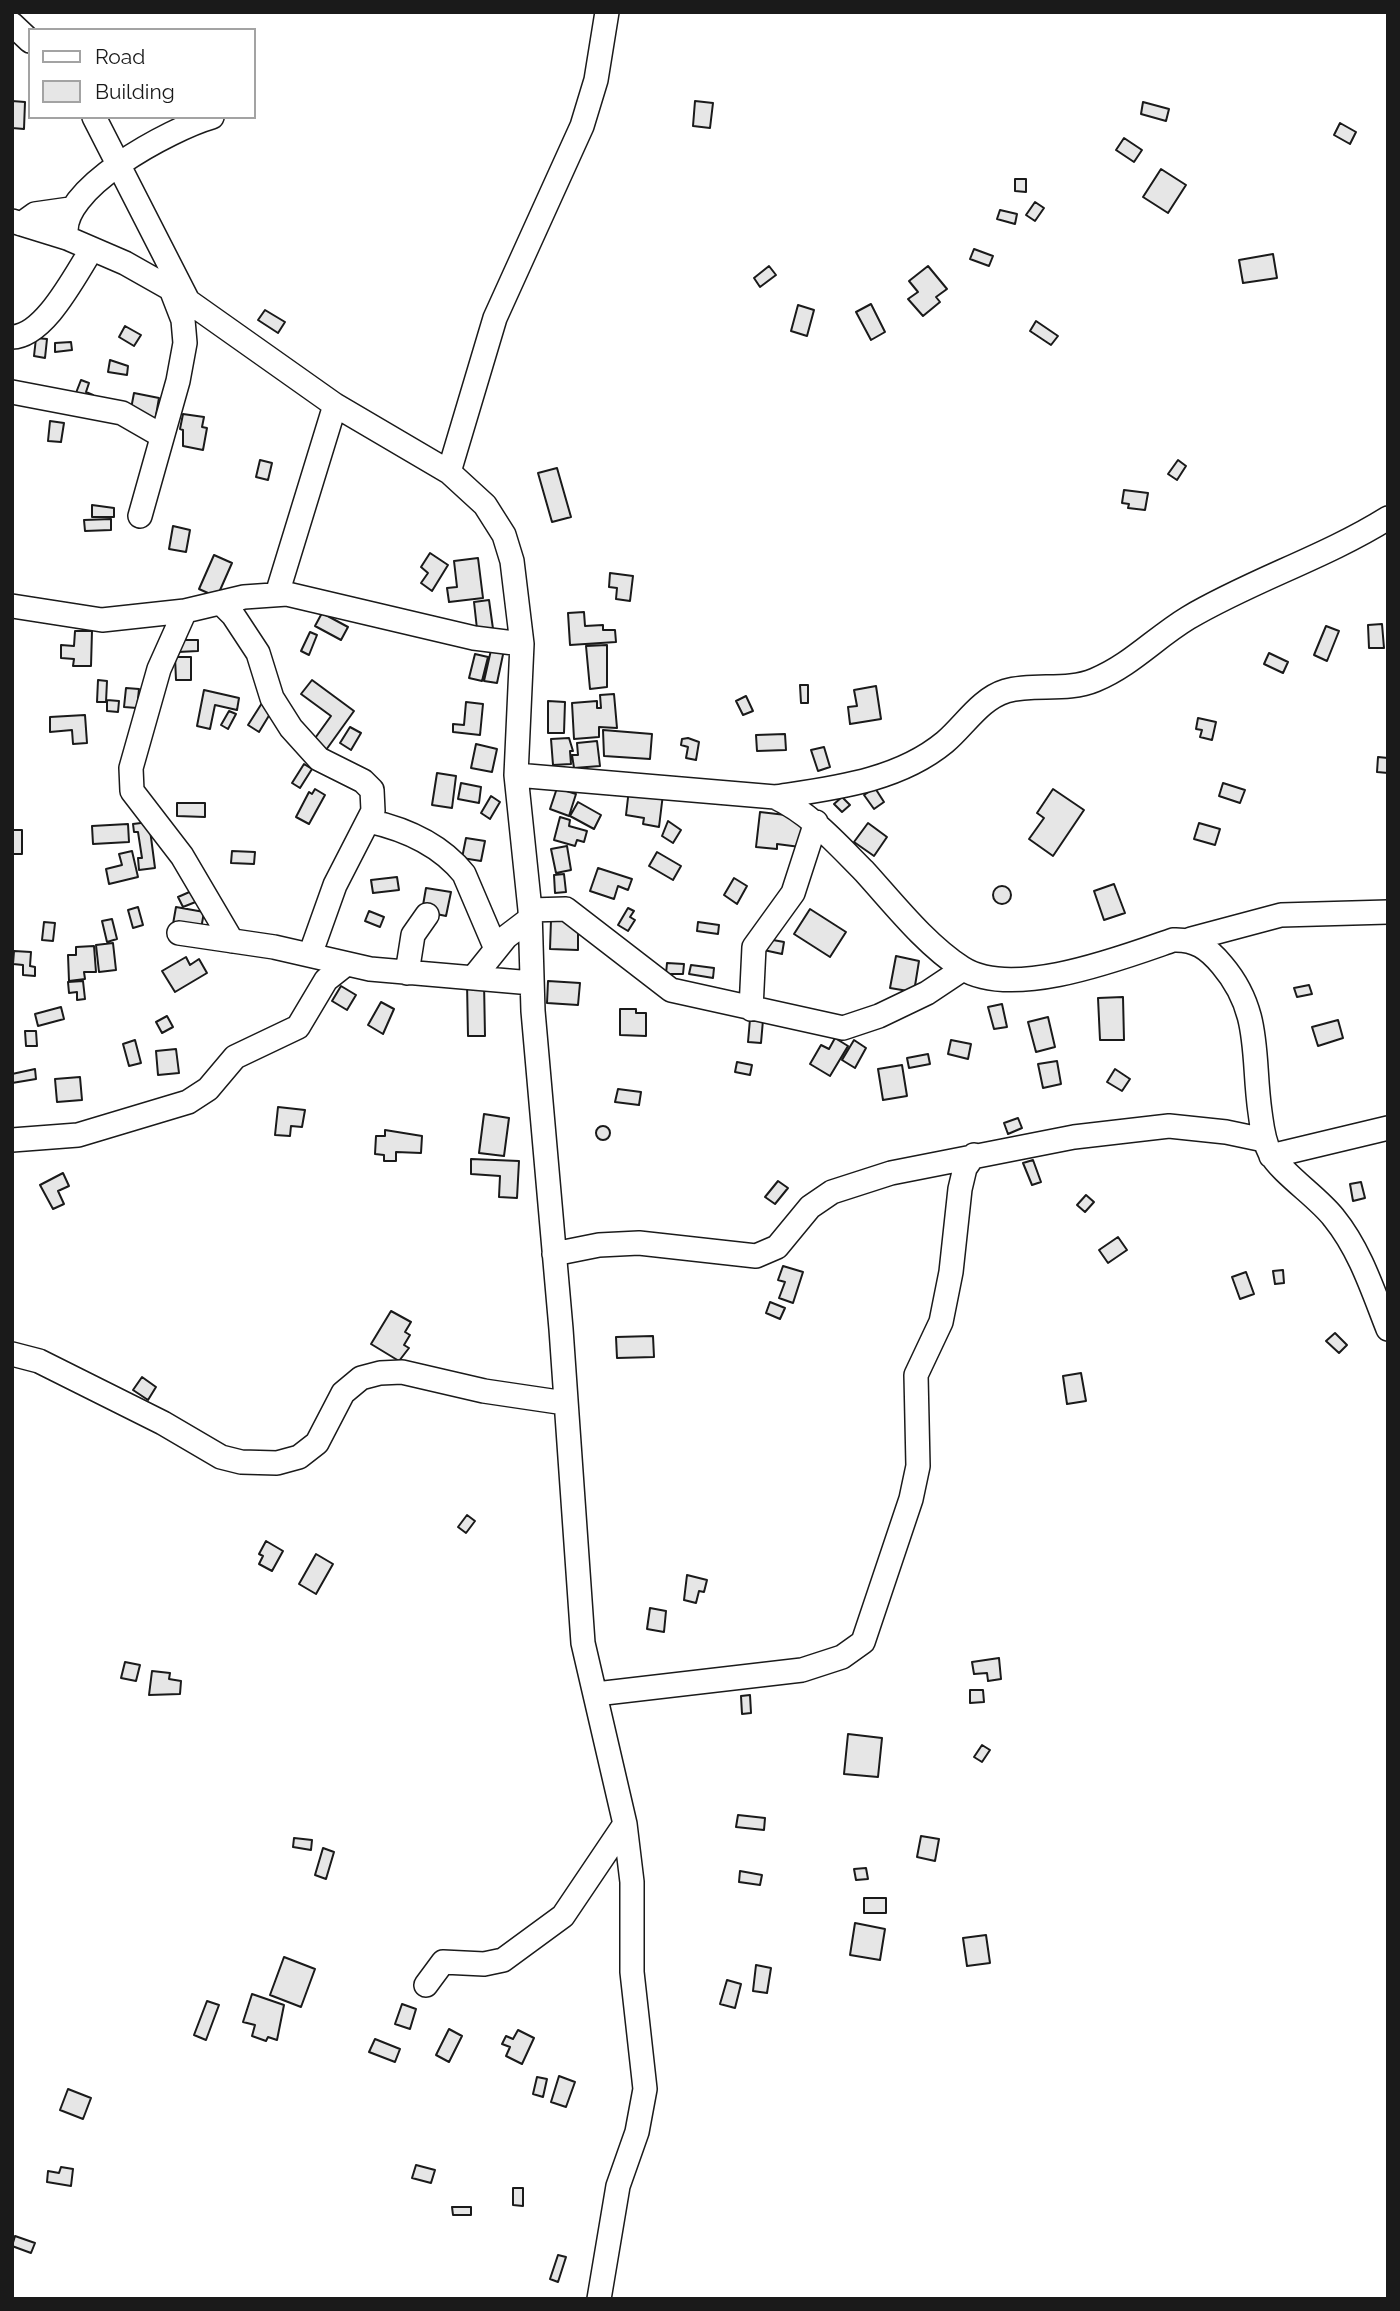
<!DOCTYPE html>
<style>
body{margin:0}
#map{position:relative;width:1400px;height:2311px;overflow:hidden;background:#fff;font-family:Raleway,sans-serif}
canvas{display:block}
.frame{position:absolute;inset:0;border:14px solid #1a1a1a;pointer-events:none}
.legend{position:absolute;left:28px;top:28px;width:228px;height:91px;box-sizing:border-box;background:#fff;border:2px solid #a3a3a3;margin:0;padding:9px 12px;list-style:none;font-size:21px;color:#1a1a1a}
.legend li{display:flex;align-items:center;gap:14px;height:35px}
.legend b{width:35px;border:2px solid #a3a3a3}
</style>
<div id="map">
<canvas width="1400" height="2311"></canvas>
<div class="frame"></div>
<ul class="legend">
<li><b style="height:9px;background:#fff"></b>Road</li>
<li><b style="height:19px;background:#e6e6e6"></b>Building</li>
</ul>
</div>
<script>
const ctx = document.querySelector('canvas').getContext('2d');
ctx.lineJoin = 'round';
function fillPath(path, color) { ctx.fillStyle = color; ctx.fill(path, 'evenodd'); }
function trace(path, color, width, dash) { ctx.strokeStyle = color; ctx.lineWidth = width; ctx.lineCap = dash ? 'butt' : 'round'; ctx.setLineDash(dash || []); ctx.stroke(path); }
const building = new Path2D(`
 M 12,101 L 25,102 L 24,129 L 12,128 Z
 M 695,101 L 713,103 L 710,128 L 693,126 Z
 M 1143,102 L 1169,109 L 1166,121 L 1141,114 Z
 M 1340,123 L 1356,132 L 1350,144 L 1334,135 Z
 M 1124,138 L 1142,150 L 1134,162 L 1116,150 Z
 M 1161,169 L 1186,185 L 1168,213 L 1143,197 Z
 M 1015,179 L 1026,179 L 1026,192 L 1015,191 Z
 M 1035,202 L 1044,208 L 1035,221 L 1026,215 Z
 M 1000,210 L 1017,214 L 1015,224 L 997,219 Z
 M 974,249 L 993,256 L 989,266 L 970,259 Z
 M 1273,254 L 1277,278 L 1243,283 L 1239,260 Z
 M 769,266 L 776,275 L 760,287 L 754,278 Z
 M 928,266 L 947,289 L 936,297 L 940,302 L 923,316 L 908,299 L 918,292 L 909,281 Z
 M 871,304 L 885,332 L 871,340 L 856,312 Z
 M 798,305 L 814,310 L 807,336 L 791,331 Z
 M 265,310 L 285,322 L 278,333 L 258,320 Z
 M 1036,321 L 1058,336 L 1051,345 L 1030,331 Z
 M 125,326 L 141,335 L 134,346 L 119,337 Z
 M 36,338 L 47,339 L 45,358 L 34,356 Z
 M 71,342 L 72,350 L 55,352 L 55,343 Z
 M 110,360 L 128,366 L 127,375 L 108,372 Z
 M 81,380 L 89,383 L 86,392 L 93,395 L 89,403 L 74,398 Z
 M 134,393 L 159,398 L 155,421 L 130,414 Z
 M 183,414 L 204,417 L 202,427 L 207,428 L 203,450 L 183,446 L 183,430 L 180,429 Z
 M 50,421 L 64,423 L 61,442 L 48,441 Z
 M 260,460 L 272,463 L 268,480 L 256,477 Z
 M 1178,460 L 1186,466 L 1177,480 L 1168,474 Z
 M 557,468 L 571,517 L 552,522 L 538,473 Z
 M 1124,490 L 1148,493 L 1145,510 L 1128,508 L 1129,504 L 1122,503 Z
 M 92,505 L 114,508 L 114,517 L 92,517 Z
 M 111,519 L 111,530 L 85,531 L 84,520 Z
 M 173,526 L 190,530 L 186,552 L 169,549 Z
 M 430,553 L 448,565 L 432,591 L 421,583 L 428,573 L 421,567 Z
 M 214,555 L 232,563 L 217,597 L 199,589 Z
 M 478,558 L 483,598 L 449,602 L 447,588 L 457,587 L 454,561 Z
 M 610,573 L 633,576 L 630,601 L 616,599 L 617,588 L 609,587 Z
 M 489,600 L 494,636 L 478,638 L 474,602 Z
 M 584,612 L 585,626 L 603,625 L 603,630 L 615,630 L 616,642 L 570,645 L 568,613 Z
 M 322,613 L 348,627 L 341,640 L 315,626 Z
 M 1382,624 L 1384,648 L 1369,648 L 1368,625 Z
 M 1326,626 L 1339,631 L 1327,661 L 1314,655 Z
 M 75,631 L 92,631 L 91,666 L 73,666 L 74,659 L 61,658 L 61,645 L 74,646 Z
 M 310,632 L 317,635 L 309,655 L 301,651 Z
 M 178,640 L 198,640 L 198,651 L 178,652 Z
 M 505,645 L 497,683 L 484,681 L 491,650 Z
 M 607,645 L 607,687 L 590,689 L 586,646 Z
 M 1269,653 L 1288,662 L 1283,673 L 1264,664 Z
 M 475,654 L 488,657 L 482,681 L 469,678 Z
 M 175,657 L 191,657 L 191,680 L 176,680 Z
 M 98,680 L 107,681 L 106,702 L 97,702 Z
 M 312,680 L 354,711 L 326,750 L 313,741 L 331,716 L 301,694 Z
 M 800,685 L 808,685 L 808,703 L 801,703 Z
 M 876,686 L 881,719 L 850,724 L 848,707 L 857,706 L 854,690 Z
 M 126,688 L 139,689 L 137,708 L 124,707 Z
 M 204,690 L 239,698 L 237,710 L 215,705 L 210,729 L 197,726 Z
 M 614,694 L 617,728 L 599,727 L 599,737 L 574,739 L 572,703 L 597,701 L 597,708 L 601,708 L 600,695 Z
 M 746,696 L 753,711 L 743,715 L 736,701 Z
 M 107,700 L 119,701 L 118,712 L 107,711 Z
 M 548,701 L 565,702 L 564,733 L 548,733 Z
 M 466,702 L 483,704 L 480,735 L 453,732 L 453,724 L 464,725 Z
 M 262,703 L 273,709 L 259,732 L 248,725 Z
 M 229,711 L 236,714 L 228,729 L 221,725 Z
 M 85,715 L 87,743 L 73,744 L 72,730 L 50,732 L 50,717 Z
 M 1198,718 L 1216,722 L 1212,740 L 1200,737 L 1202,730 L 1196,729 Z
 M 350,727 L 361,733 L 351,750 L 340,743 Z
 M 603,730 L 652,734 L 650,759 L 604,756 Z
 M 785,734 L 786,750 L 757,751 L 756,735 Z
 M 569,738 L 573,751 L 570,751 L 571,764 L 553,765 L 551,739 Z
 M 688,738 L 699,742 L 696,760 L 686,758 L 688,747 L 681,745 L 682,739 Z
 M 597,741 L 600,766 L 574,768 L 572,755 L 578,755 L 577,743 Z
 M 476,744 L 497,749 L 492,772 L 471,768 Z
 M 824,747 L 830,767 L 818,771 L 811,750 Z
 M 1378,757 L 1388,758 L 1388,773 L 1377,772 Z
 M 304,764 L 312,769 L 300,788 L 292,783 Z
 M 437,773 L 456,776 L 452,808 L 432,805 Z
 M 461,783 L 481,787 L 479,803 L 458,799 Z
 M 1223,783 L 1245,790 L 1240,803 L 1219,796 Z
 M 557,788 L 576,794 L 569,816 L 550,809 Z
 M 875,788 L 884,802 L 874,809 L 864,795 Z
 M 315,789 L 325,795 L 309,824 L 296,817 L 309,792 L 312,794 Z
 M 629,789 L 663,794 L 659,827 L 643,824 L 644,818 L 626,815 Z
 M 1053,789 L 1084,810 L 1053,856 L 1029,839 L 1044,818 L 1037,813 Z
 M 491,796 L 500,802 L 490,819 L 481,813 Z
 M 842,797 L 850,805 L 842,812 L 834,804 Z
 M 578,802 L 601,815 L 594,829 L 570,816 Z
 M 177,803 L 205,803 L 205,817 L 177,816 Z
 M 760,812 L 803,817 L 800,847 L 777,844 L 777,849 L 756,847 Z
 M 560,817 L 570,820 L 569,826 L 587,831 L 584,842 L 577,840 L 575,846 L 554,840 Z
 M 668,821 L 681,830 L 673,843 L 662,836 Z
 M 149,822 L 155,868 L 139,870 L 138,858 L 142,858 L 138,832 L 134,832 L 133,824 Z
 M 868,823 L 887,837 L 874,856 L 854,842 Z
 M 1199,823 L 1220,829 L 1215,845 L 1194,839 Z
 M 128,824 L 129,842 L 93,844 L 92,826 Z
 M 12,830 L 22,830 L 22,854 L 12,854 Z
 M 466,838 L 485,841 L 481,861 L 462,858 Z
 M 567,846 L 571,870 L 556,873 L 551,849 Z
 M 132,851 L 138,877 L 109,884 L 106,869 L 122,865 L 119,854 Z
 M 232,851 L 255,852 L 254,864 L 231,863 Z
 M 657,852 L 681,866 L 673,880 L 649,866 Z
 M 598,868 L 632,879 L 628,890 L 618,886 L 614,899 L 590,891 Z
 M 564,874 L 566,892 L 555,893 L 554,875 Z
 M 397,877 L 399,890 L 373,893 L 371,880 Z
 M 734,878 L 747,886 L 737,904 L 724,895 Z
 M 1114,884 L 1125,913 L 1104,920 L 1094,891 Z
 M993 895a9 9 0 1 1 18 0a9 9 0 1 1-18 0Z
 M 426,888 L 451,892 L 446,916 L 422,911 Z
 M 194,890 L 198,901 L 183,907 L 178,897 Z
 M 138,907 L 143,925 L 133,928 L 128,910 Z
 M 176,907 L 204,912 L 201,929 L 173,924 Z
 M 628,908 L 634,911 L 630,917 L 635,920 L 628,931 L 618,925 Z
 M 810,909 L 846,932 L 830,957 L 794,934 Z
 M 369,911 L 384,917 L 380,927 L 365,921 Z
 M 112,919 L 117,939 L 107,942 L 102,921 Z
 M 551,920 L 578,921 L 578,950 L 550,949 Z
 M 44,922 L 55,923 L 53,941 L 42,940 Z
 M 698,922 L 719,925 L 718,934 L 697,931 Z
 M 762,938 L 784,942 L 782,954 L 759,949 Z
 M 113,943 L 116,970 L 99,972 L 96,945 Z
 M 94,946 L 96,972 L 84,972 L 85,979 L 69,981 L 68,955 L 76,955 L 76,947 Z
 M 14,951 L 31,952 L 30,966 L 35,967 L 35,976 L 23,975 L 23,965 L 13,964 Z
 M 896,956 L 919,961 L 914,992 L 890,988 Z
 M 186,957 L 190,965 L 199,959 L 207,973 L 175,992 L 162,971 Z
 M 667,963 L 684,964 L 683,974 L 666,974 Z
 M 691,965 L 714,968 L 713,978 L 689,974 Z
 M 83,981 L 85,999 L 77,1000 L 77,992 L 69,993 L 68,982 Z
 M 548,981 L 580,983 L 578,1005 L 547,1003 Z
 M 484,982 L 485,1036 L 468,1036 L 467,983 Z
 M 1309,985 L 1312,994 L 1297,997 L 1294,988 Z
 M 341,986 L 356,995 L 347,1010 L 332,1001 Z
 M 1123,997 L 1124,1040 L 1100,1040 L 1098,998 Z
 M 381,1002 L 394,1009 L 383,1034 L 368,1025 Z
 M 1002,1004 L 1007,1027 L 994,1029 L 988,1007 Z
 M 61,1007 L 64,1019 L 38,1026 L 35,1014 Z
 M 620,1009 L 636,1009 L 636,1013 L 646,1013 L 646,1036 L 620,1035 Z
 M 167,1016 L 173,1027 L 162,1033 L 156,1022 Z
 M 1048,1017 L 1055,1047 L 1036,1052 L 1028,1022 Z
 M 750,1019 L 763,1020 L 761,1043 L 748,1042 Z
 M 1338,1020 L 1343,1038 L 1318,1046 L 1312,1027 Z
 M 25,1031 L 36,1031 L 37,1046 L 26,1046 Z
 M 835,1038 L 848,1046 L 830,1076 L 810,1064 L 821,1045 L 829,1049 Z
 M 135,1040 L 141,1063 L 129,1066 L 123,1044 Z
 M 854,1040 L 866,1048 L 855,1068 L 842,1060 Z
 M 951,1040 L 971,1044 L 968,1059 L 948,1054 Z
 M 176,1049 L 179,1073 L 158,1075 L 156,1051 Z
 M 928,1054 L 930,1064 L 909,1068 L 907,1058 Z
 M 1057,1061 L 1061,1084 L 1043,1088 L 1038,1064 Z
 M 737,1062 L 752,1065 L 750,1075 L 735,1072 Z
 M 902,1065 L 907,1096 L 883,1100 L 878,1069 Z
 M 35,1069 L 36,1079 L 12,1083 L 12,1074 Z
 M 1115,1069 L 1130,1079 L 1122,1091 L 1107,1082 Z
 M 80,1077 L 82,1100 L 57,1102 L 55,1079 Z
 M 618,1089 L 641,1092 L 639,1105 L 615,1102 Z
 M 278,1107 L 305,1110 L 302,1127 L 291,1126 L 290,1136 L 275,1135 Z
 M 484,1114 L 509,1118 L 504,1156 L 479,1153 Z
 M 1018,1118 L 1022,1128 L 1008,1134 L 1004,1123 Z
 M596 1133a7 7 0 1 1 14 0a7 7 0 1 1-14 0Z
 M 385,1130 L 422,1136 L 421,1153 L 396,1152 L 396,1161 L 384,1161 L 384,1155 L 375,1154 L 376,1136 L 385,1136 Z
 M 471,1159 L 519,1161 L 517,1198 L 499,1197 L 500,1176 L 471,1174 Z
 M 1033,1160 L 1041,1182 L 1032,1185 L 1023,1163 Z
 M 63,1173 L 69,1186 L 58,1191 L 64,1204 L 53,1209 L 40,1185 Z
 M 778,1181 L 788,1188 L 775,1204 L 765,1197 Z
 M 1361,1182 L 1365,1198 L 1353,1201 L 1350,1184 Z
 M 1086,1195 L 1094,1202 L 1085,1212 L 1077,1205 Z
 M 1118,1237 L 1127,1250 L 1108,1263 L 1099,1250 Z
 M 783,1266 L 803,1272 L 793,1303 L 779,1298 L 785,1282 L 778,1280 Z
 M 1283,1270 L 1284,1283 L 1275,1284 L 1273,1271 Z
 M 1246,1272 L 1254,1294 L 1240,1299 L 1232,1277 Z
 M 770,1302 L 785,1308 L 780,1319 L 766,1313 Z
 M 391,1311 L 411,1322 L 405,1332 L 410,1335 L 404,1345 L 409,1348 L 399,1361 L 371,1344 Z
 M 1335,1333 L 1347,1345 L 1339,1353 L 1326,1341 Z
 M 653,1336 L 654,1357 L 617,1358 L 616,1337 Z
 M 1081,1373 L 1086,1401 L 1067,1404 L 1063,1376 Z
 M 142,1377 L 156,1387 L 148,1400 L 133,1390 Z
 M 467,1515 L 475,1521 L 466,1533 L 458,1527 Z
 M 266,1541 L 283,1551 L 272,1571 L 259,1564 L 263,1556 L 259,1554 Z
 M 316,1554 L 333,1564 L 316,1594 L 299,1584 Z
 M 687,1575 L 707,1580 L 704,1592 L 699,1591 L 696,1603 L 684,1600 Z
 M 650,1608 L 666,1611 L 664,1632 L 647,1629 Z
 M 999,1658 L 1001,1679 L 988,1681 L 987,1673 L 974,1674 L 972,1662 Z
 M 125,1662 L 140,1665 L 136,1681 L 121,1678 Z
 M 152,1671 L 170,1673 L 169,1679 L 181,1681 L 180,1694 L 149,1695 Z
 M 970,1690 L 983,1690 L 984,1702 L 970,1703 Z
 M 750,1695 L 751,1713 L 742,1714 L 741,1696 Z
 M 848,1734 L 882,1738 L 878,1777 L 844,1774 Z
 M 982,1745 L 990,1750 L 982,1762 L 974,1757 Z
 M 738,1815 L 765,1818 L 764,1830 L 736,1827 Z
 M 921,1836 L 939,1839 L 935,1861 L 917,1857 Z
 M 294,1838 L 312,1840 L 311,1850 L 293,1847 Z
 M 323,1848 L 334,1852 L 326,1879 L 315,1875 Z
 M 866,1868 L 868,1879 L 856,1880 L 854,1869 Z
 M 740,1871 L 762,1875 L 760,1885 L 739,1882 Z
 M 864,1898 L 886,1898 L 886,1913 L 864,1913 Z
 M 855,1923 L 885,1929 L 880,1960 L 850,1955 Z
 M 986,1935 L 990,1963 L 967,1966 L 963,1938 Z
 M 284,1957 L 315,1969 L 301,2007 L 270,1995 Z
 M 756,1965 L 771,1968 L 767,1993 L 753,1991 Z
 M 727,1980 L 741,1984 L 735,2008 L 720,2004 Z
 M 252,1994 L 284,2005 L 277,2040 L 268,2037 L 266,2041 L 252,2036 L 255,2025 L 243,2022 Z
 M 207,2001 L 219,2005 L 206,2040 L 194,2035 Z
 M 402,2004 L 416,2009 L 410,2029 L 395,2024 Z
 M 449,2029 L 462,2036 L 449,2062 L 436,2055 Z
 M 518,2030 L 534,2038 L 522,2064 L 506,2056 L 510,2047 L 502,2044 L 506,2036 L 513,2039 Z
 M 375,2039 L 400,2049 L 395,2062 L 369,2052 Z
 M 559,2076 L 575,2082 L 566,2107 L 551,2102 Z
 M 537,2077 L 547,2079 L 543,2097 L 533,2094 Z
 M 68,2089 L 91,2098 L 83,2119 L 60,2110 Z
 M 416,2165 L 435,2170 L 431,2183 L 412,2178 Z
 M 61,2167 L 73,2169 L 71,2186 L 47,2182 L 48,2171 L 59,2173 Z
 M 513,2188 L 523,2188 L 523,2206 L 513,2205 Z
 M 452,2207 L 471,2207 L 471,2215 L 453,2215 Z
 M 15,2236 L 35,2243 L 31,2253 L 12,2246 Z
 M 558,2255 L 566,2257 L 558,2282 L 550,2279 Z`);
const minor = new Path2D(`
 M 12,24 L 30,41
 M 94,117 L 187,299
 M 12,221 L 67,238 L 125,263 L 171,289 L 335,405 L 449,472 L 485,505 L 504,535 L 512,561 L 522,644 L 516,775 L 530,910 L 533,1011 L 561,1329 L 583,1643 L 625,1824 L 632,1882 L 632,1972 L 645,2089 L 637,2132 L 618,2186 L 599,2299
 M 21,224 L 35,214 L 70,209
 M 67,238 C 54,190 173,128 212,117
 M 12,337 C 45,336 75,275 92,249
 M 12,392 L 122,413 L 162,436
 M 449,472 L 495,318 L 582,126 L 596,80 L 607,12
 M 140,516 L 178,381 L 185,343 L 183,320 L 171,289
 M 277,594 L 335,405
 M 221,603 L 233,615 L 258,653 L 272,698 L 291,728 L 319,759 L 363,781 L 372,790 L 373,811 L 335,885 L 310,955
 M 12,606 L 102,620 L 185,611 L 244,597 L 287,594 L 474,638 L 522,644
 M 185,611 L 159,669 L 131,768 L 132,791 L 182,856 L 232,941
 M 516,775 L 775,797 C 811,814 836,843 864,871 C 894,904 925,944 962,968 C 1012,1000 1121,958 1173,940 C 1195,939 1208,948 1222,965 C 1262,1012 1252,1056 1260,1112 C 1262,1126 1263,1140 1270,1153 C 1282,1174 1318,1197 1334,1218 C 1360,1250 1373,1291 1388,1329
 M 775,797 C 834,788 898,781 945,742 C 965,725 980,699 1006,691 C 1035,683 1067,692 1095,680 C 1131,665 1155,638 1188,618 C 1252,580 1324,558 1388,518
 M 369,821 C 405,829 440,844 464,874 L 496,949
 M 530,910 L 566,909 L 671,990 L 843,1028 L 879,1016 L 927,993 L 963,969
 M 179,933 L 274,947 L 370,969 L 532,983
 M 1191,939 L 1281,915 L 1388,912
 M 407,973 L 413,935 L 427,915
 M 473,978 L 506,937 L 531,918
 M 751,1009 L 754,947 L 793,893 L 816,822
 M 12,1140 L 78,1135 L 188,1102 L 208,1089 L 235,1057 L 298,1027 L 326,980 L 345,965
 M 1271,1156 L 1388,1128
 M 554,1254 L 599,1245 L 639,1243 L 756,1256 L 777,1247 L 810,1207 L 832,1192 L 891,1173 L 1074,1137 L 1169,1126 L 1226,1132 L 1264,1140
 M 12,1354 L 39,1361 L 163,1423 L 221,1457 L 241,1462 L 277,1463 L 299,1457 L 317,1443 L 343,1393 L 361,1378 L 380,1373 L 402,1372 L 484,1391 L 565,1403
 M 596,1694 L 802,1670 L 842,1657 L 863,1642 L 911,1499 L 918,1466 L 916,1375 L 941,1322 L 951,1272 L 960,1189 L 965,1168 L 974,1155
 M 426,1985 L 443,1962 L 484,1964 L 503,1960 L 563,1916 L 625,1824`);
fillPath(building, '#e6e6e6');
trace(building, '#1a1a1a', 2);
trace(minor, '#1a1a1a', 26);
trace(minor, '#fff', 23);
</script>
